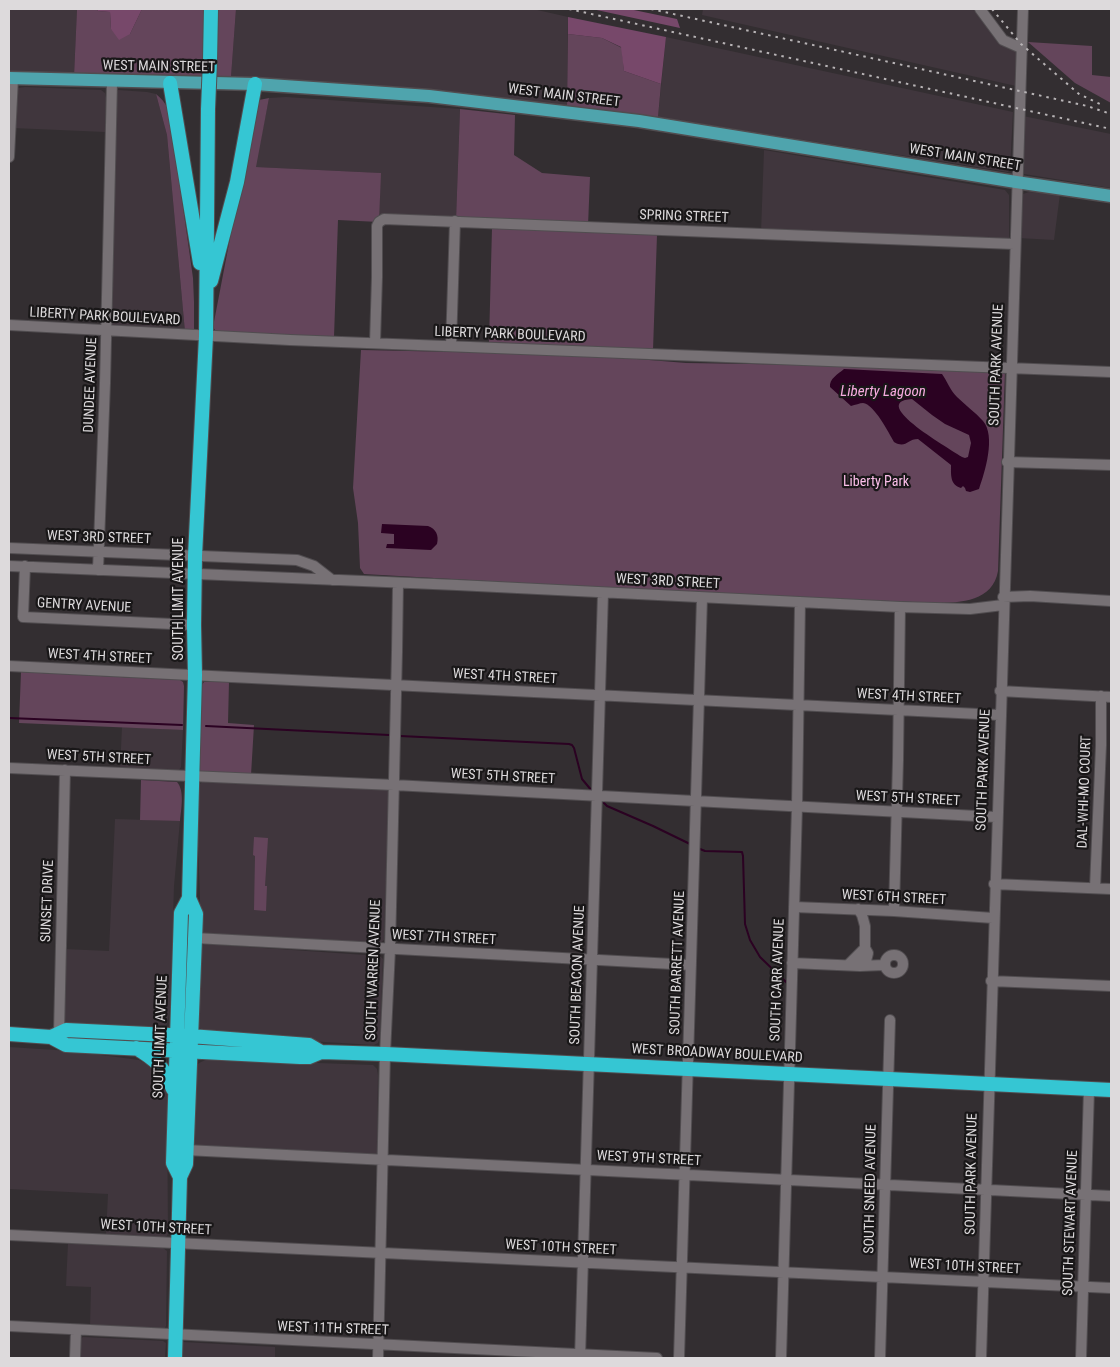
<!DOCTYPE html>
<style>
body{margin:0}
#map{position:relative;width:1120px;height:1367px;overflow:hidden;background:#332e31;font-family:"Roboto Condensed",sans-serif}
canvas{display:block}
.frame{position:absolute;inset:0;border:10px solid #dddadc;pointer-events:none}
</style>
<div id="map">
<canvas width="1120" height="1367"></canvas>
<div class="frame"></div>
</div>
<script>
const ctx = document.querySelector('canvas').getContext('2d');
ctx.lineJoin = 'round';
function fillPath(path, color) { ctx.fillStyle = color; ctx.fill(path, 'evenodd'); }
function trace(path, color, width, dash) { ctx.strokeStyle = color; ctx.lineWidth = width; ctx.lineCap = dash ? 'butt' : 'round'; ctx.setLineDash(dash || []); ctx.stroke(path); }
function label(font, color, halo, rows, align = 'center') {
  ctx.font = font + ' "Roboto Condensed",sans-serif'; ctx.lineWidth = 4.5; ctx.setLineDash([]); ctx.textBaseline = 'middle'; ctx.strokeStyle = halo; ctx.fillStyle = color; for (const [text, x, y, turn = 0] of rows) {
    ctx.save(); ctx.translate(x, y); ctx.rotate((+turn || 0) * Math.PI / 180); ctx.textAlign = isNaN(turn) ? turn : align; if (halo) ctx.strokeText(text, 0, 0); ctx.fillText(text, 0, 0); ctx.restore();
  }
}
const built = new Path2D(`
 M 9,9 L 77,9 L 74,76 L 9,74 Z
 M 236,9 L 533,9 L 568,17 L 567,106 L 449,91 L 358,84 L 231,77 Z
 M 703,9 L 975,9 L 997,41 L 1005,47 L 1017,52 L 1016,86 L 702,15 Z
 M 666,37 L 1013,112 L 1010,169 L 1008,172 L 658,117 Z
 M 25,87 L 101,90 L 105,93 L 106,98 L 105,132 L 13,128 L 15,93 L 18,88 Z
 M 118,90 L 147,92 L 156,94 L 167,135 L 185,332 L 112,328 L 107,317 L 114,94 Z
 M 286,97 L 460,109 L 456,220 L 379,214 L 380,173 L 255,167 L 269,98 Z
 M 1023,116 L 1111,134 L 1111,188 L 1024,174 L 1021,169 Z
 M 764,150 L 1005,190 L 1009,195 L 1009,242 L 761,232 Z
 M 1029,192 L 1060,194 L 1054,240 L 1018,238 L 1019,198 L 1023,194 Z
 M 122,727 L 183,730 L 181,767 L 179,770 L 174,772 L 120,769 Z
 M 203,781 L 386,789 L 389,792 L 384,940 L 379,944 L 204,933 L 199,928 L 200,897 L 197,821 L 199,785 Z
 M 115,819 L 180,821 L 174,886 L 170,1008 L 167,1024 L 163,1029 L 64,1024 L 63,949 L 109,951 Z
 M 205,944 L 380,956 L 383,959 L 380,1037 L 378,1043 L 374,1045 L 210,1035 L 202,1030 L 197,1025 L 199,947 Z
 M 9,1047 L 71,1051 L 139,1060 L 149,1065 L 158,1073 L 164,1082 L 167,1095 L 168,1233 L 167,1236 L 163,1238 L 106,1235 L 108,1194 L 9,1189 Z
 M 208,1059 L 373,1065 L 377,1069 L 378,1075 L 377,1153 L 374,1155 L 198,1146 L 194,1145 L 192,1143 L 196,1065 L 201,1062 Z
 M 68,1243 L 163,1248 L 167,1251 L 166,1326 L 163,1331 L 90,1327 L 91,1287 L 66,1286 Z
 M 83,1337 L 163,1341 L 166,1343 L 165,1358 L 79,1358 L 80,1339 Z
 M 183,1342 L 275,1347 L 275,1358 L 180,1358 L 180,1344 Z`);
const green = new Path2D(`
 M 77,9 L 96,9 L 98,11 L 110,12 L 111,29 L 130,34 L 142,9 L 205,9 L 203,77 L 74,76 Z
 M 217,9 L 236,9 L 231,77 L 216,76 Z
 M 568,34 L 602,38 L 622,48 L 624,71 L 661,84 L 658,117 L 567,106 Z
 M 1028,42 L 1092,46 L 1092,75 L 1111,77 L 1111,103 L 1075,83 Z
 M 156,94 C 164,101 167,105 170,115 L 193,278 L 194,302 L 194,329 L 190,332 L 185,332 L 167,135 Z
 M 269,98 L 256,167 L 381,173 L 379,222 L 338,220 L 334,337 L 220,332 L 215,330 L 213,327 L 255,108 L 259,100 Z
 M 460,109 L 515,115 L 514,155 L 542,173 L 590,177 L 588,226 L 456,220 Z
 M 492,228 L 657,235 L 653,350 L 489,342 Z
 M 361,350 L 505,353 L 637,359 L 686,363 L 814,365 L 1005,371 L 998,571 C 993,601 961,603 936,603 L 661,591 L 364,574 L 360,568 L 358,523 L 353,488 Z
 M 21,672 L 180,680 L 183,682 L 184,686 L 183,730 L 19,723 Z
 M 204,682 L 229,682 L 228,723 L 254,725 L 251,775 L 204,773 L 200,771 L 198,765 L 201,686 Z
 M 141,780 L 177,782 C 185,791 181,810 180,821 L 140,820 Z
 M 254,837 L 268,838 L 265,886 L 267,886 L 266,911 L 254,910 L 255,856 L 253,855 Z`);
const forest = new Path2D(`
 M 96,9 L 142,9 L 130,34 L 119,40 L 111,29 L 110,12 L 98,11 Z
 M 592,9 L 629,9 L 677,19 L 680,28 Z
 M 568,17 L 666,37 L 661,84 L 624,71 L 621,47 L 602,38 L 568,34 Z`);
const water = new Path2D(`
 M 844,369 L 942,374 C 947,381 950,390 957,397 C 965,405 975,412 983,421 C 996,436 985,472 979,489 L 970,492 L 966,491 L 965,488 L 963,486 L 961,488 C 950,485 951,475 951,465 L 918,439 C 907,439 906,449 894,442 C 889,433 874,404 863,403 C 860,403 855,405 851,406 L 830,387 C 829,379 838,374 844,369 ZM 912,399 L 932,415 L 945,424 L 969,435 L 971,443 L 968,457 L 965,458 L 962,457 C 954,451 866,402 912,399 Z
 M 382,524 L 428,526 C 436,529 439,535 437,544 L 431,550 L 386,548 L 387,544 L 394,544 L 394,534 L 381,533 Z`);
const stream = new Path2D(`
 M 9,718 L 182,725
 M 206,726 L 389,735
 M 400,736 L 569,744 L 572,745 L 574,748 L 582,779 L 592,791
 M 602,801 L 607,806 L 653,826 L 690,844
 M 700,849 L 705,851 L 742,852 L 743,856 L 745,924 L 750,940 L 760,957 L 787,983`);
const minor = new Path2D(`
 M 980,9 L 1003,40 L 1021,48
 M 9,157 L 13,78
 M 9,325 L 290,340 L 1111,372
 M 375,343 L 377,277 L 377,226 L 379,222 L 384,219 L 1014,244
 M 451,346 L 455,221
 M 1007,462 L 1111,465
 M 9,548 L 297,560 L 314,566 L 332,580
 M 9,566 L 457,585 L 900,607 L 970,609 L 1003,605
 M 25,566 L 23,617 L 194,625
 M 98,570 L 105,383 L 112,82
 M 1003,597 L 1030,596 L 1111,601
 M 9,666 L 999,715
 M 1000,691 L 1111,697
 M 9,768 L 394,785 L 996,817
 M 994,884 L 1111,889
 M 1095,888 L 1101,745 L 1101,696
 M 794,907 L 894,911 L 993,918
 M 858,909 L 862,915 L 865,926 L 865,948 L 868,953 L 866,961 L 860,966
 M 894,911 L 898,760 L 900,607
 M 195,938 L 691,965
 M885 964a9 9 0 1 1 18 0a9 9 0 1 1-18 0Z
 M 792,963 L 860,966 L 884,965
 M 848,965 L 865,948
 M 991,981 L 1111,986
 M 59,1033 L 65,770
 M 186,1150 L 1111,1196
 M 9,1235 L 1111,1288
 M 9,1326 L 657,1358
 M 75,1358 L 76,1330
 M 378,1358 L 385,1054 L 390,949 L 397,652 L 398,583
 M 580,1358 L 603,593
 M 679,1358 L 702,598
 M 781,1358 L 797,807 L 800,602
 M 880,1358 L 890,1020
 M 981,1358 C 994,908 1005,458 1023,9
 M 1081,1358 L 1089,1089`);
const major = new Path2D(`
 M 9,78 L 255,84 L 429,96 L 639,121 L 1016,182 L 1111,196`);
const highway = new Path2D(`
 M 210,61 L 211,9
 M 170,83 L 200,263
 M 211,281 L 237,182 L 255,84
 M 9,1034 L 51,1037 L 66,1045 L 300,1057 L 309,1057 L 321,1052 L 385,1054 L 1111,1090
 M 51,1037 L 66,1030 L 190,1036 L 309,1045 L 321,1052
 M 136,1048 C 156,1060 164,1067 173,1089
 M 180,1177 L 173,1163 L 181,913 L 189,898
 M 175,1358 L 180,1177 L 186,1164 L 196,914 L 189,898 L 195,675 L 194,625 L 195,556 L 206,336 L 208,109`);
const rail = new Path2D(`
 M 569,9 L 1111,129
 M 651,9 L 1087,106 L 1111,114
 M 992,9 L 1021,44 L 1079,94 L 1104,106`);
const highwayBridge = new Path2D(`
 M 208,109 L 210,61`);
const streetNames = [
 ["WEST MAIN STREET",159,67,1],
 ["WEST MAIN STREET",564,96,7],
 ["WEST MAIN STREET",965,158,9],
 ["SPRING STREET",684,217,2],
 ["LIBERTY PARK BOULEVARD",105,317,3],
 ["LIBERTY PARK BOULEVARD",510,335,2],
 ["SOUTH PARK AVENUE",997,365,-88],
 ["DUNDEE AVENUE",91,385,-88],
 ["WEST 3RD STREET",99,538,2],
 ["WEST 3RD STREET",668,582,3],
 ["SOUTH LIMIT AVENUE",179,599,-90],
 ["GENTRY AVENUE",84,606,3],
 ["WEST 4TH STREET",100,657,3],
 ["WEST 4TH STREET",505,677,3],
 ["WEST 4TH STREET",909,697,3],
 ["WEST 5TH STREET",99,758,3],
 ["SOUTH PARK AVENUE",984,770,-88],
 ["WEST 5TH STREET",503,777,3],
 ["DAL-WHI-MO COURT",1085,792,-88],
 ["WEST 5TH STREET",908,799,3],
 ["WEST 6TH STREET",894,898,3],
 ["SUNSET DRIVE",48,901,-88],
 ["WEST 7TH STREET",444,938,3],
 ["SOUTH BARRETT AVENUE",678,963,-88],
 ["SOUTH WARREN AVENUE",374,970,-88],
 ["SOUTH BEACON AVENUE",578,975,-88],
 ["SOUTH CARR AVENUE",778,980,-88],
 ["SOUTH LIMIT AVENUE",161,1037,-88],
 ["WEST BROADWAY BOULEVARD",717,1054,3],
 ["WEST 9TH STREET",649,1159,3],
 ["SOUTH PARK AVENUE",972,1174,-89],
 ["SOUTH SNEED AVENUE",871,1189,-89],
 ["SOUTH STEWART AVENUE",1071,1223,-88],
 ["WEST 10TH STREET",156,1228,3],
 ["WEST 10TH STREET",561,1248,3],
 ["WEST 10TH STREET",965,1267,3],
 ["WEST 11TH STREET",333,1329,2]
];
const parkNames = [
 ["Liberty Park",876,482]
];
const waterNames = [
 ["Liberty Lagoon",883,392]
];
fillPath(built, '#40363d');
fillPath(green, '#64455b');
fillPath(forest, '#77486a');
fillPath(water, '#2b0222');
trace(stream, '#2b0222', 2);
trace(minor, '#514d50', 12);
trace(major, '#514d50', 15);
trace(highway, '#514d50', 16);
trace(minor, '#777175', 10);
trace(major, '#4fa4ad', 12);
trace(highway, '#35c6d3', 14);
trace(rail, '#b8b4b6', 2, [2.5, 5]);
trace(highwayBridge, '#514d50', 16, []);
trace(highwayBridge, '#35c6d3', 14);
label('14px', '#dddadc', '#191718', streetNames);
label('14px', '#fcbfea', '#191718', parkNames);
label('italic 15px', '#f7abe0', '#191718', waterNames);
</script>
